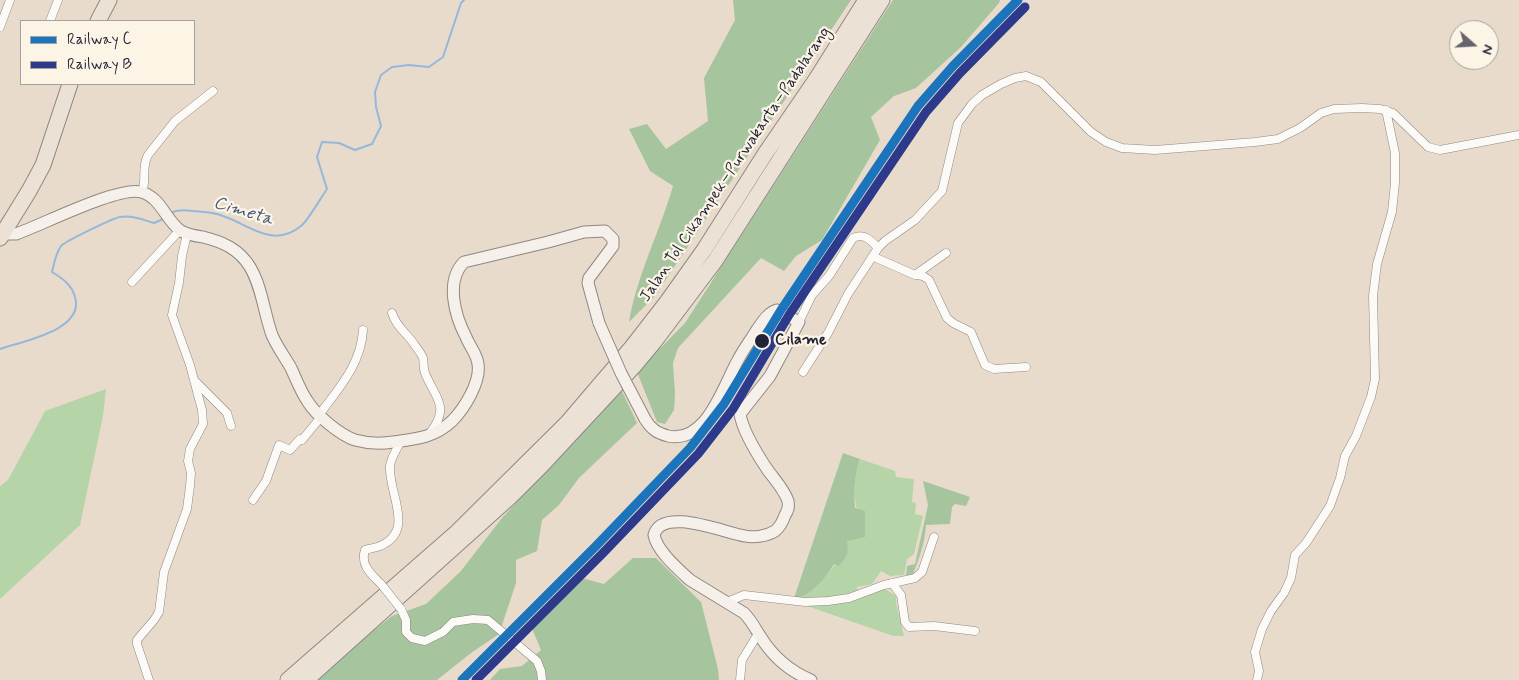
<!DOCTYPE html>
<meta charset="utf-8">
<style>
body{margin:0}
#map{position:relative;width:1519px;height:680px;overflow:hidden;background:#e8dbcc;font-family:Mynerve,sans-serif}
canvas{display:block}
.legend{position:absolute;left:20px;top:20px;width:175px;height:65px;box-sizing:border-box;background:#fcf5e5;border:1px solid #a5a1a1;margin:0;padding:6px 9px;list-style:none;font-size:15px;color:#22223b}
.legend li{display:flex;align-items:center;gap:10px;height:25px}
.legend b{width:25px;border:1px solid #a5a1a1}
.north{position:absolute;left:1449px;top:20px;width:50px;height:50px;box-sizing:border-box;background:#fcf5e5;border:1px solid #a5a1a1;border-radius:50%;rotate:109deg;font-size:14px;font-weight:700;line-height:20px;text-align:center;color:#22223b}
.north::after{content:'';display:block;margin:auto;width:18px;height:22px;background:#67636e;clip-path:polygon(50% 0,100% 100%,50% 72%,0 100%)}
</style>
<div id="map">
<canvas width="1519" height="680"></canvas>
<ul class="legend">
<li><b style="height:6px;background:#1c75bc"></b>Railway C</li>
<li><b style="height:6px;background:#2d398b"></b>Railway B</li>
</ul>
<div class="north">N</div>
</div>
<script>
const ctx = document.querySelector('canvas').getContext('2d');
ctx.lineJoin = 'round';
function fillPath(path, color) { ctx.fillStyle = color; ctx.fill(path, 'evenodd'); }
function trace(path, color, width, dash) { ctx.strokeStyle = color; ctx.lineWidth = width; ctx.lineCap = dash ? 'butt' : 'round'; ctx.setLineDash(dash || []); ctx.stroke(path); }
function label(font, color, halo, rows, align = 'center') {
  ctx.font = font + ' Mynerve,sans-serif'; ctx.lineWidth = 4.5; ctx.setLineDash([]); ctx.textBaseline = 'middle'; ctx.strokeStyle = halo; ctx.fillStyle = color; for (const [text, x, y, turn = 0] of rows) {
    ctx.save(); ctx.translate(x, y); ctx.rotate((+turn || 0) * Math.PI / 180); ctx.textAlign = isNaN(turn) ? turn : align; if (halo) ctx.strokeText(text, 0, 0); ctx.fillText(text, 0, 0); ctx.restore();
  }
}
const green = new Path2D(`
 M 106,389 L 103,416 L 80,525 L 0,599 L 0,486 L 8,480 L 45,411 Z
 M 860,459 L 895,471 L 896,477 L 914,479 L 912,502 L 916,503 L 915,514 L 923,516 L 914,554 L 907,559 L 904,575 L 890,576 L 881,571 L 872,584 L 857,587 L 858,595 L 885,589 L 896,596 L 896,603 L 904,636 L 893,636 L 793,601 C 811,596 825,579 835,564 L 839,565 C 847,557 849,552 846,541 L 865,536 C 855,508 850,488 860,459 Z`);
const forest = new Path2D(`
 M 733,0 L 851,0 L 655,296 L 629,322 C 637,275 660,231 673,186 L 650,171 L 629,129 L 647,124 L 666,149 L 708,121 L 704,78 L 735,20 Z
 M 893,0 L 1000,0 L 999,3 L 961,47 L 916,88 L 894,96 L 871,117 L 880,140 L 822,240 L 796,256 L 784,271 L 761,258 L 678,348 L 673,363 L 675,394 L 674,410 L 665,424 L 657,422 L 637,372 L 685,323 Z
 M 621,389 L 637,423 L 579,478 L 559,505 L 542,520 L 537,551 L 516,560 L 516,583 L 499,634 L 471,653 L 437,680 L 318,680 L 358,643 L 392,616 L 426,604 L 461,571 L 502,518 Z
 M 843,453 L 860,459 C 854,475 854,492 855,508 L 865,511 L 865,537 L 847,541 C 849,553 847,557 839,566 L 834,564 C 825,580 811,595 793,601 Z
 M 923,481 L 970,497 L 966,506 L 955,504 L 952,507 L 950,524 L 926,525 C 925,542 919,560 912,576 L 906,577 L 907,566 L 915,564 L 928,505 Z
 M 633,558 L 656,558 L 701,602 L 718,669 L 719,680 L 490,680 L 500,669 L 522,666 L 541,650 L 531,626 L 582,578 L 604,584 Z`);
const stream = new Path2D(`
 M 171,213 C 177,209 186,210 193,211 C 203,212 214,212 223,216 C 250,225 273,249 301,226 C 307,222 322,196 327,189 L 317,157 L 322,142 L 339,143 L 355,150 L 372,144 L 381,126 L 376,107 L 375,92 L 381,75 L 392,67 L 409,65 L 429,67 L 443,57 L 461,3 L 464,0
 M 0,349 C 23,341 85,330 75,297 C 72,285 62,278 52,272 C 54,263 56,253 61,246 C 64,242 113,218 120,217 C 132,215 143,220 154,223 L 163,219`);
const street = new Path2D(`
 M 50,21 L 58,0
 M 0,27 L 10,0
 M 142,192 C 147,180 141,167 148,155 L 175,121 L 213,91
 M 874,257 L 915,275 L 946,253
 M 917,275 L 923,276 L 929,280 L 947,318 L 953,323 L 971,332 L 985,365 L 994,369 L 1026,367
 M 132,282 L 180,230
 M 392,313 C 397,328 406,332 414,344 C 417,348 421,353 423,358 C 424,362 423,368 425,373 C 435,398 451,406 430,433
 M 799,322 L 812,295 L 829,276 L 853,238 C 864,233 871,240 878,248
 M 803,372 L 828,333 L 848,294 L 878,248 L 885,241 L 915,220 L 942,191 L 958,123 L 972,104 L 982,95 L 1001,84 L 1015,78 L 1026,76 L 1041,82 L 1091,132 L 1106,142 L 1122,148 L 1155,150 L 1255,142 L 1278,139 L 1300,128 L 1321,113 L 1334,109 L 1362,108 L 1380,109 L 1393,113 L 1428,147 L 1440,150 L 1519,135
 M 194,380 L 227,413 L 231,426
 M 319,415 C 338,389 361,365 363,330
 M 253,500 L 266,481 L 279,445 L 290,450 L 300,439 L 302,440 L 321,417
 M 892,583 L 901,595 L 905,622 L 909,627 L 934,626 L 975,631
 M 381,584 C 371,574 360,565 365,550 C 370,548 376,548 380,546 C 416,531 388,493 390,466 C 391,457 397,449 401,441
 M 727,602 L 744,595 L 805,602 L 828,601 L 849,598 L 884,585 L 915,578 L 922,572 L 934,537
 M 401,609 L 406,620 L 406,632 L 412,638 L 425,641 L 443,632 L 453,622 L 473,619 L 488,620 L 537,661 L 541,671 L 542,680
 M 149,680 L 137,644 L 137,640 L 154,620 L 159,612 L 164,572 L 187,509 L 190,486 L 191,473 L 188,461 L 190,449 L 203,424 L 202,410 L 190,365 L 172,315 L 179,283 L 182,256 L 187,234
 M 740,680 L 742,660 L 758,634
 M 1257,680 L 1259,671 L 1255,652 L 1262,629 L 1271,611 L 1284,593 L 1291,578 L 1295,555 L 1306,543 L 1330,506 L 1340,478 L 1345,456 L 1356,436 L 1371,397 L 1375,379 L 1373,296 L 1377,264 L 1392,212 L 1395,183 L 1395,153 L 1386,110`);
const secondary = new Path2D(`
 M 3,234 L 16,234 C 42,225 118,186 141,192 C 161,197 166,221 181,231 C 188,235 196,236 203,237 C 223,242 239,249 250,267 C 262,287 264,313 272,335 C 277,347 285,357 291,368 C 296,379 301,392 308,402 C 316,415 340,435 355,440 C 366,443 381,444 393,442 C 415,439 434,438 452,421 C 464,409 481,382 478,364 C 477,354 470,347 466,337 C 455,316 445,281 464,262 L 548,242 L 584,232 L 605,231 L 613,239 L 613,246 L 589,278 L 588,283 L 599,323
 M 645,419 C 651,429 657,433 668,436 C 707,444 723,386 738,360 C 743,350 750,341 756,331 C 762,323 767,313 777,310 L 799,322 L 770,376 L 740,414 C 743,432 757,454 767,469 C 774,479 784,489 788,501 C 789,506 788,511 785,515 C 783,521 780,527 775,531 C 767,536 754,538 745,536 C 725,533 662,506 654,535 C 657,551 678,569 690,580 L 744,613 C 751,620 755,628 760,636 C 773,657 789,671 811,680`);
const highway = new Path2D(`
 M 98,21 L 109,0
 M 0,238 L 29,191 L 43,165 L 70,84
 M 288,680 L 455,534 L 567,423 L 632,347 L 667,302 L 704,250 L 765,154 L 817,78 L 866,0
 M 306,680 L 510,497 L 542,465 L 634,366 L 654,342 L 715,261 L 882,0`);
const streetBridge = new Path2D(`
 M 381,584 L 401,609`);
const secondaryBridge = new Path2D(`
 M 599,323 L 621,373 L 645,419`);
const rail1 = new Path2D(`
 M 462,680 L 596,546 L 690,448 L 724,404 L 781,310 L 918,106 L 953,66 L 1018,0`);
const rail2 = new Path2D(`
 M 476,680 L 603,553 L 698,454 L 733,409 L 789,315 L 926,112 L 960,73 L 1025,7`);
const markers = [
 [762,341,8,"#22223b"]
];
const streetNames = [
 ["Jalan Tol Cikampek–Purwakarta–Padalarang",736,165,-56]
];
const stopNames = [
 ["Cilame",775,341]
];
const waterNames = [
 ["Cimeta",243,212,17]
];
fillPath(green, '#b5d5a8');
fillPath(forest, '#a6c49d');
trace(stream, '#95b8da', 2);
trace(street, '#8e8884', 9);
trace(secondary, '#8e8884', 13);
trace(highway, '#8e8884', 17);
trace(street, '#fcfaf7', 8);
trace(secondary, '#f5f0ea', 11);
trace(highway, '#ebe1d5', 15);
trace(streetBridge, '#8e8884', 9, []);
trace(secondaryBridge, '#8e8884', 13, []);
trace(streetBridge, '#fcfaf7', 8);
trace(secondaryBridge, '#f5f0ea', 11);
trace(rail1, '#1c75bc', 9);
trace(rail2, '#2d398b', 9);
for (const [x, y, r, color] of markers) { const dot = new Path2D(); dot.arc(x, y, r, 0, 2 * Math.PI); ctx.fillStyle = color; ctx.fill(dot); trace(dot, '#fcf5e5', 2); }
label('16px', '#22223b', '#fcf5e5', streetNames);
label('bold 16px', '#22223b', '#fcf5e5', stopNames, 'left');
label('italic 18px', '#42587d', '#fcf5e5', waterNames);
</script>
